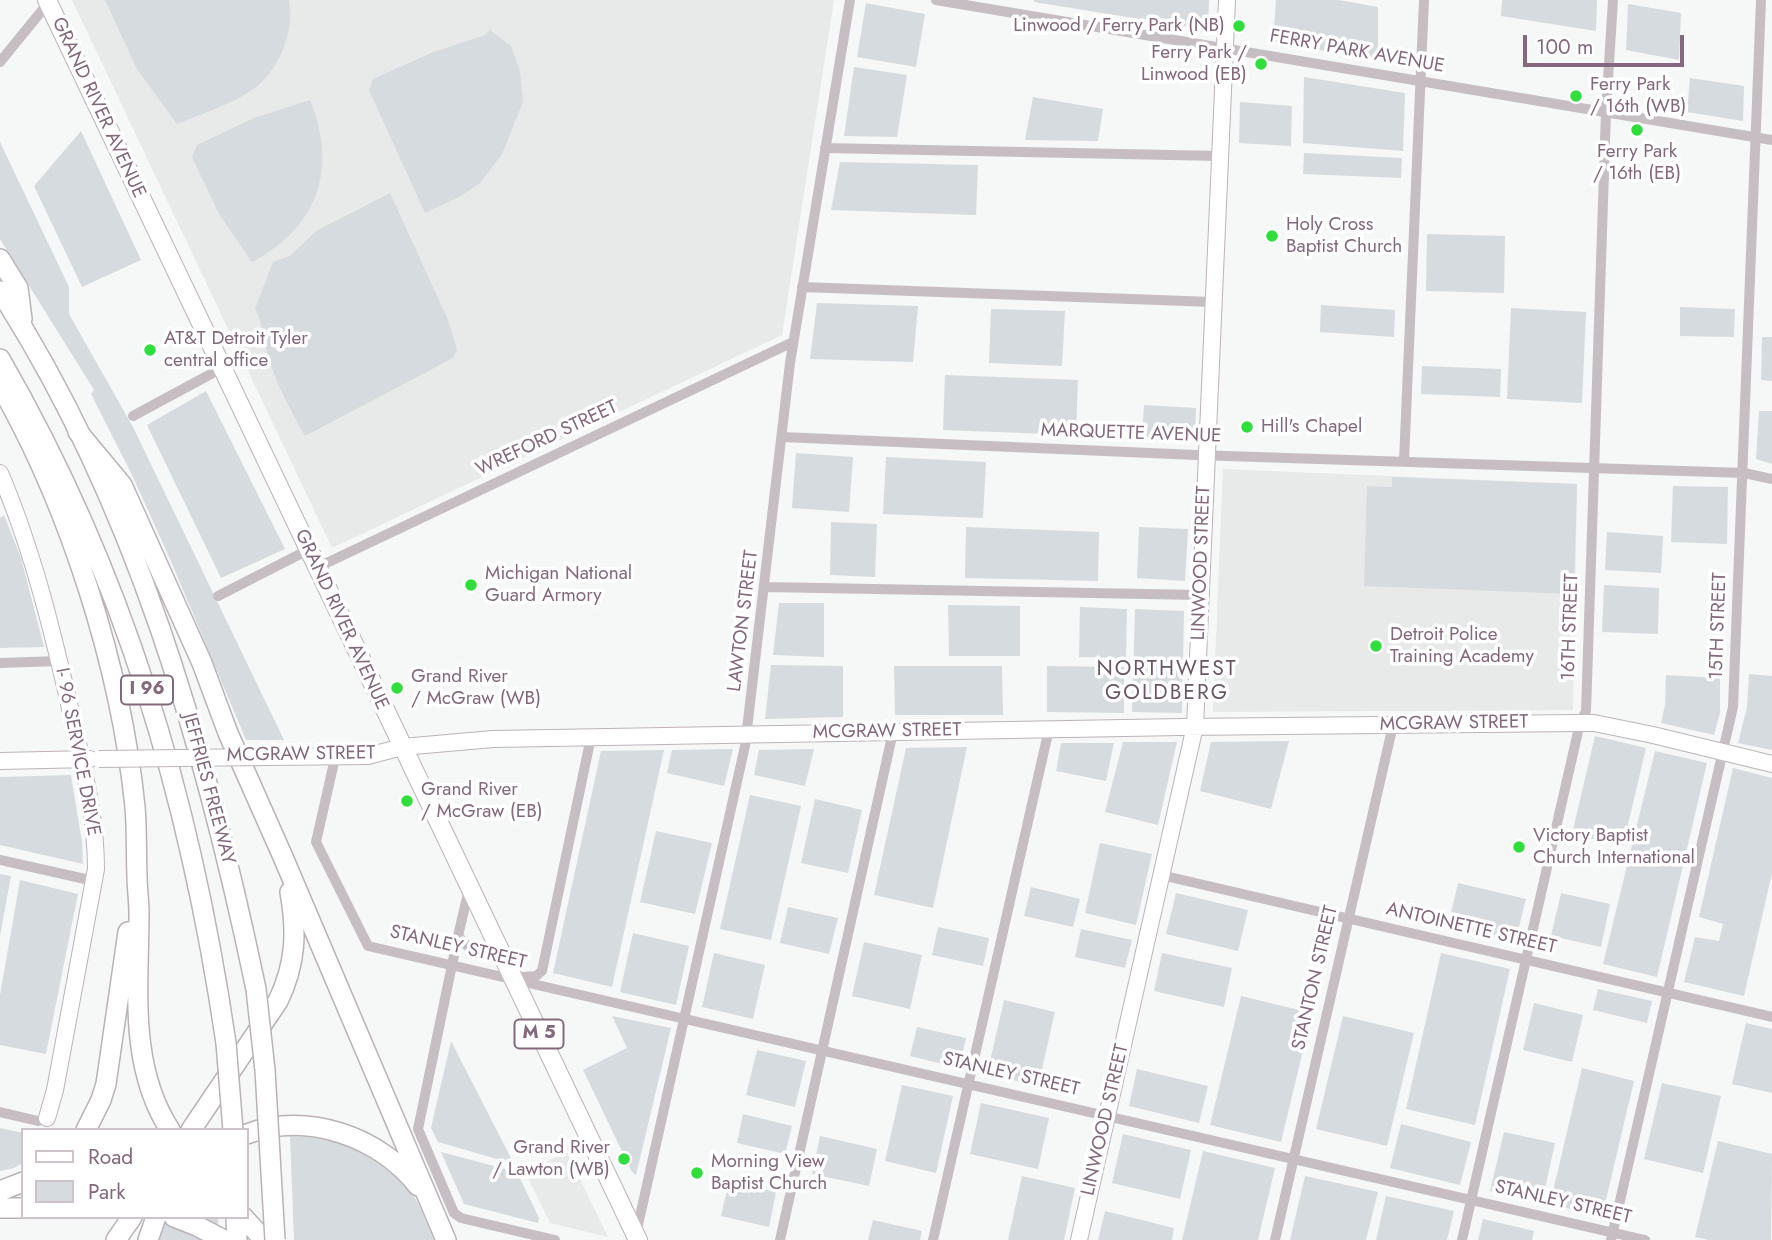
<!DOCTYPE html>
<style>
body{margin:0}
#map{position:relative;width:1772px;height:1240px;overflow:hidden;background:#f5f8f7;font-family:Jost,sans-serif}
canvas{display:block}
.legend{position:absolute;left:21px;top:1128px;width:228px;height:91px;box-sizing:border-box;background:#fff;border:2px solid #cec3cb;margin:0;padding:9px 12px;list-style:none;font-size:21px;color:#85687d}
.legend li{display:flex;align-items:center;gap:14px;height:35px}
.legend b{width:35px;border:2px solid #cec3cb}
.scale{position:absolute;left:1523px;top:35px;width:161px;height:32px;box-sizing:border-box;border:4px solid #85687d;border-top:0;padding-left:9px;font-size:21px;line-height:24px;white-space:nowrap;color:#85687d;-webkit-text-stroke:5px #fff;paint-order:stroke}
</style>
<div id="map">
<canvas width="1772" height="1240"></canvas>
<ul class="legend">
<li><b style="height:9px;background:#fff"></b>Road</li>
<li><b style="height:19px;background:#d6dbdf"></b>Park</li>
</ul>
<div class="scale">100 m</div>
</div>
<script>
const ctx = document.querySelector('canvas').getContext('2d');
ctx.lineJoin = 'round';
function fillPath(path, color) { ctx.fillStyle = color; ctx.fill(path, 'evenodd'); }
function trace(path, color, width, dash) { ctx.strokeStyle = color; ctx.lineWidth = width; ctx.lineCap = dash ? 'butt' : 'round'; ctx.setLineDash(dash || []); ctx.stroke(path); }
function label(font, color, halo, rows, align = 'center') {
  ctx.font = font + ' Jost,sans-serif'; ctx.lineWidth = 7; ctx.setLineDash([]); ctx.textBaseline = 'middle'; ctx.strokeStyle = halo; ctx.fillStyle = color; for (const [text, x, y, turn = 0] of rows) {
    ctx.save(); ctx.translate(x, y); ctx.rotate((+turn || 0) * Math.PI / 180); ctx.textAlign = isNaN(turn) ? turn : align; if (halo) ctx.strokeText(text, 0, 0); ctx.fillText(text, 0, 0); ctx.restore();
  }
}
const built = new Path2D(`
 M 72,0 L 834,0 L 782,335 L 332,548 Z
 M 1223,469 L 1577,484 L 1573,710 L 1213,712 Z
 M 567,1152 L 608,1237 L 550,1223 L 525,1172 Z`);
const green = new Path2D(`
 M 105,0 L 289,0 C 295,30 280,68 256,87 C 234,104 203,113 177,124 L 137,69 Z
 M 1034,0 L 1209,0 L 1208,30 L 1034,2 Z
 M 1276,0 L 1339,0 L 1378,7 L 1378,60 L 1273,42 Z
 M 1502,0 L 1597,0 L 1596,31 L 1501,16 Z
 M 866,3 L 925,14 L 916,67 L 857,57 Z
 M 1628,4 L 1681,13 L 1679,60 L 1626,50 Z
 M 490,30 L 511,46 L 520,71 L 523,102 L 502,154 L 480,183 L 461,196 L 425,213 L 369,90 L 373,79 L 431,53 L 485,35 Z
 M 854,67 L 907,75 L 897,137 L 844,136 Z
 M 1304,77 L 1405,93 L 1403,151 L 1303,143 Z
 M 1690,78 L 1744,86 L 1743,121 L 1687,112 Z
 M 1033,97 L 1103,109 L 1098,141 L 1025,140 Z
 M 310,100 C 338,169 318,227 252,262 L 219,214 L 192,157 L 197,145 L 254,118 Z
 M 1240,102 L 1292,106 L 1291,146 L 1239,143 Z
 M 81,131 L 141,260 L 82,287 L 34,186 Z
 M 0,142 L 69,287 L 69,314 L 133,427 L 284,740 L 246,740 L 170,559 L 131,473 L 91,394 L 94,390 L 0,239 Z
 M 1304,153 L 1402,158 L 1401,178 L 1303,174 Z
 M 840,162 L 978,165 L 976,215 L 831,210 Z
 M 390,193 L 448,320 L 457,350 L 453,358 L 305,436 C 291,411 276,384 268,356 C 263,340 264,325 255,309 L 273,262 L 290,256 L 316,231 Z
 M 1427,234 L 1505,236 L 1504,293 L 1426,291 Z
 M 817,303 L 918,306 L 913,362 L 810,359 Z
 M 1321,305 L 1395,310 L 1394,337 L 1320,332 Z
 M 1680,307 L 1735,309 L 1734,337 L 1680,336 Z
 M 1511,308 L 1586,312 L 1582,403 L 1507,399 Z
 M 991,309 L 1065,311 L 1062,366 L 989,363 Z
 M 1762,337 L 1772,337 L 1772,381 L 1761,380 Z
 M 1422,366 L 1501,369 L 1500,397 L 1421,394 Z
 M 945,375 L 1078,380 L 1076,435 L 943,430 Z
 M 206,391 L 285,549 L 221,578 L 147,425 Z
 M 1144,405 L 1196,408 L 1195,439 L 1142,437 Z
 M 1759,411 L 1772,411 L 1772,464 L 1756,459 Z
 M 796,453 L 853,457 L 849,512 L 792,508 Z
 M 886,457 L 986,462 L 983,518 L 883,514 Z
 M 1392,477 L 1577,484 L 1574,594 L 1364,586 L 1367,486 L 1392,487 Z
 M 1673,486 L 1728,487 L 1727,544 L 1671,542 Z
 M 4,515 L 21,558 L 44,647 L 0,648 L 0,518 Z
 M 831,522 L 877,524 L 875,577 L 830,575 Z
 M 966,527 L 1099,532 L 1098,581 L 965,578 Z
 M 1139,527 L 1188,529 L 1185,581 L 1137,578 Z
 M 1607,532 L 1663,536 L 1661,573 L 1605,570 Z
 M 1604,585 L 1659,588 L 1658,634 L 1602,632 Z
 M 779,603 L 824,603 L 824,657 L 773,655 Z
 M 948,605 L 1020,606 L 1020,656 L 949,656 Z
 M 1080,607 L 1127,609 L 1126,658 L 1079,657 Z
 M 1135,609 L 1184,611 L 1182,713 L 1132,712 Z
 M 771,665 L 843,666 L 843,717 L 765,719 Z
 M 894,666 L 1002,666 L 1003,715 L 895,715 Z
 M 1047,666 L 1124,667 L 1124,713 L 1047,712 Z
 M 1749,674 L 1772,676 L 1772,750 L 1738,743 L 1747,707 Z
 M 1666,675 L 1720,678 L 1720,713 L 1714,735 L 1661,723 L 1665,705 Z
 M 1595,736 L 1646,748 L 1623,846 L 1572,834 Z
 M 1289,741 L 1271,809 L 1200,791 L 1211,742 Z
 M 1123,742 L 1177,742 L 1158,825 L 1105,812 Z
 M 1061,743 L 1114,743 L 1106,781 L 1056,771 Z
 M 967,747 L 933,908 L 874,895 L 906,748 Z
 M 733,749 L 724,786 L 667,773 L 672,750 Z
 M 814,749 L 805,786 L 754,775 L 759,750 Z
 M 664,750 L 612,987 L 553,973 L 601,751 Z
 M 1655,751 L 1707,763 L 1657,977 L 1603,964 Z
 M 1733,768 L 1772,778 L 1772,873 L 1744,996 L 1684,982 L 1695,937 L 1719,941 L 1723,924 L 1699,917 Z
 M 71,775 L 82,842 L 83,864 L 0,845 L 0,777 Z
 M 750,795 L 801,806 L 771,940 L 720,929 Z
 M 815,799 L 862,810 L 848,873 L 801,863 Z
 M 656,831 L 712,843 L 695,914 L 640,902 Z
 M 1100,843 L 1152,854 L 1136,925 L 1085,913 Z
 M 0,874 L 11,876 L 0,936 Z
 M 20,880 L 78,894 L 46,1054 L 0,1045 L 0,995 Z
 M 1458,883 L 1526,899 L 1515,942 L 1448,926 Z
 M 1031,887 L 1080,899 L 1073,927 L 1024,916 Z
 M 1176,893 L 1248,910 L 1238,951 L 1166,934 Z
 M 1561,893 L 1610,904 L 1601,947 L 1551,936 Z
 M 788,907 L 838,918 L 829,954 L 780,943 Z
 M 938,927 L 989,938 L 983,966 L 932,955 Z
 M 1081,929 L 1132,940 L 1125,968 L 1075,957 Z
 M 633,933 L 689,946 L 676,1005 L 620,992 Z
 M 864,942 L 922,955 L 910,1009 L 852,996 Z
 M 714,953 L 765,965 L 753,1019 L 702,1007 Z
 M 1162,953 L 1232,968 L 1224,1007 L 1154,991 Z
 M 1441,953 L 1510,969 L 1475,1125 L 1406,1109 Z
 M 1598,989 L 1652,1001 L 1647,1023 L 1593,1010 Z
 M 1241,996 L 1312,1013 L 1281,1142 L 1210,1125 Z
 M 1004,1000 L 1055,1012 L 1038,1086 L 987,1074 Z
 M 1534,1003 L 1583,1015 L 1572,1062 L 1523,1050 Z
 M 612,1016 L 671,1028 L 636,1175 L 632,1172 L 583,1070 L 627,1048 Z
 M 1343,1016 L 1414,1033 L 1387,1146 L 1316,1129 Z
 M 1746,1023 L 1772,1029 L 1772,1093 L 1732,1084 Z
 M 917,1027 L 966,1038 L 959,1068 L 910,1056 Z
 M 451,1041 L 514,1164 L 438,1142 L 431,1128 Z
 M 757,1050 L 806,1061 L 795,1107 L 746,1095 Z
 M 1582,1068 L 1634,1081 L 1602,1217 L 1550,1204 Z
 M 1137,1069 L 1208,1086 L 1199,1123 L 1129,1106 Z
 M 1662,1083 L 1721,1096 L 1703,1173 L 1644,1159 Z
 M 902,1085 L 953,1096 L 936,1173 L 885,1161 Z
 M 981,1103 L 1049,1118 L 1038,1169 L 970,1154 Z
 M 743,1114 L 792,1126 L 785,1154 L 737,1143 Z
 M 1401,1124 L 1471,1142 L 1460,1185 L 1390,1168 Z
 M 0,1128 L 23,1133 L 23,1163 L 14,1168 L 0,1171 Z
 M 1504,1132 L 1555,1143 L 1542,1202 L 1490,1191 Z
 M 1123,1134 L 1191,1150 L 1180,1199 L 1112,1183 Z
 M 290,1136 C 339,1137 389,1156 416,1200 C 423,1212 428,1227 434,1240 L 294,1240 Z
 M 820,1136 L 877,1149 L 869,1186 L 812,1174 Z
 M 1718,1141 L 1772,1154 L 1771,1240 L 1709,1240 L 1695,1237 Z
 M 1203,1151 L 1275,1168 L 1258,1240 L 1182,1240 Z
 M 441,1152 L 517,1172 L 539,1218 L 538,1223 L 464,1204 Z
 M 1022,1176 L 1075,1188 L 1064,1240 L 1008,1240 Z
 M 1305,1176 L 1378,1192 L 1366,1240 L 1290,1240 Z
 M 729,1181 L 776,1192 L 769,1227 L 721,1216 Z
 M 1386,1196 L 1454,1211 L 1447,1240 L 1376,1240 Z
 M 1105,1211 L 1174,1228 L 1172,1240 L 1098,1240 Z
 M 166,1217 L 218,1217 L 219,1240 L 159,1240 Z
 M 1483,1219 L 1534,1231 L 1532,1240 L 1478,1240 Z
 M 873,1220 L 922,1231 L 920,1240 L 868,1240 Z`);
const street = new Path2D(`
 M 936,0 L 1772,140
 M 0,62 L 48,3
 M 825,148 L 1220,156
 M 802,287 L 1213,302
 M 133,416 L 222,368
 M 782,437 L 1196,455 L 1744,473 L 1772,479
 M 1404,461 L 1424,0
 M 316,568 L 793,342
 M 765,587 L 1200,595
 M 218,596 L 308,550
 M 0,663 L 59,661
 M 335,758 L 316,842 L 368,946 L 1645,1240
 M 0,860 L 94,881
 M 1161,875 L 1772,1017
 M 469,889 L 458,936 L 472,951 L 500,951
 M 458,936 L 418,1129 L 454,1213 L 461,1218 L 555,1240
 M 522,977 L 536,976 L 542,971 L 591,737
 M 0,1112 L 38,1121 L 47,1118
 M 636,1234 L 745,746 L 790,363 L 850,0
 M 780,1240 L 893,732
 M 933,1240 L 1049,729
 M 1275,1240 L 1393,725
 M 1462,1240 L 1580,723 L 1586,711 L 1606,112 L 1613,0
 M 1611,1240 L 1733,707 L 1761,0`);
const secondary = new Path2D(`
 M 0,473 C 34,553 54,637 73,721 C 84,770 96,819 96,869 L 55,1090 L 47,1118
 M 266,757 L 368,756 L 402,747 L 493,739 L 1182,727 L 1580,723 L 1594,723 L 1653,735 L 1772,764
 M 0,761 L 90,759
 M 1079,1240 L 1195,726 L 1227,0`);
const primary = new Path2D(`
 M 47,0 L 638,1240`);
const highway = new Path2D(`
 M 0,259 L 18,288 L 22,319
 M 0,291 C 136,502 205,746 256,989
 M 0,359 C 124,574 190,798 226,1043
 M 0,385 C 70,507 121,668 135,807 C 137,830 136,853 137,876 C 137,888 139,900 139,913 C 139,986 128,1065 170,1130
 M 78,432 L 122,485 L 202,663 L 228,733 L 283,857 L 446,1240
 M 86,1130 L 101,1100 L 106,1084 L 128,932
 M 191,1130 L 278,1001 C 296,964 297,932 290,892
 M 247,1134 C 307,1111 380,1137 418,1186
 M 0,1191 L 23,1182
 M 0,1208 L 23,1208
 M 174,1217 L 197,1226 L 224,1240
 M 236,1217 L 237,1240
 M 243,1217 L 264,1240
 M 116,1240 L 132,1217
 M 148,1240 L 156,1217`);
const secondaryBridge = new Path2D(`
 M 99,759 L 266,757`);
const highwayBridge = new Path2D(`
 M 256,989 L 265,1070 L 275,1240
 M 226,1043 L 233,1130`);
const markers = [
 [1239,26,7,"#2fde3b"],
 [1261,64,7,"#2fde3b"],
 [1576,96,7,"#2fde3b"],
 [1637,130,7,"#2fde3b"],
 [1272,236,7,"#2fde3b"],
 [150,350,7,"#2fde3b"],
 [1247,427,7,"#2fde3b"],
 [471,585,7,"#2fde3b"],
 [1376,646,7,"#2fde3b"],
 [397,688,7,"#2fde3b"],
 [407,801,7,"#2fde3b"],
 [1519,847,7,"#2fde3b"],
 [624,1159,7,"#2fde3b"],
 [697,1173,7,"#2fde3b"]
];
const shields = [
 [147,690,52],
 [539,1034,49]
];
const shieldNames = [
 ["I 96",147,690],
 ["M 5",539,1034]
];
const poiNames = [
 ["Linwood / Ferry Park (NB)",1225,26,"right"],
 ["Ferry Park /",1247,53,"right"],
 ["Linwood (EB)",1247,75,"right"],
 ["Ferry Park",1590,85],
 ["/ 16th (WB)",1590,107],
 ["Ferry Park",1637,152,"center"],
 ["/ 16th (EB)",1637,174,"center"],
 ["Holy Cross",1286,225],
 ["Baptist Church",1286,247],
 ["AT&T Detroit Tyler",164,339],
 ["central office",164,361],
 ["Hill's Chapel",1261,427],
 ["Michigan National",485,574],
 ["Guard Armory",485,596],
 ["Detroit Police",1390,635],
 ["Training Academy",1390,657],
 ["Grand River",411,677],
 ["/ McGraw (WB)",411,699],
 ["Grand River",421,790],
 ["/ McGraw (EB)",421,812],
 ["Victory Baptist",1533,836],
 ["Church International",1533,858],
 ["Grand River",610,1148,"right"],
 ["/ Lawton (WB)",610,1170,"right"],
 ["Morning View",711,1162],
 ["Baptist Church",711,1184]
];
const streetNames = [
 ["FERRY PARK AVENUE",1357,52,10],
 ["GRAND RIVER AVENUE",98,108,65],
 ["MARQUETTE AVENUE",1131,434,2],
 ["WREFORD STREET",547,439,-25],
 ["LINWOOD STREET",1202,563,-88],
 ["GRAND RIVER AVENUE",341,620,65],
 ["LAWTON STREET",744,621,-83],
 ["15TH STREET",1719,626,-88],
 ["16TH STREET",1571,627,-88],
 ["MCGRAW STREET",1454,724,-1],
 ["MCGRAW STREET",887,732,-1],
 ["I- 96 SERVICE DRIVE",77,752,79],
 ["MCGRAW STREET",301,755,-1],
 ["JEFFRIES FREEWAY",208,789,75],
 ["ANTOINETTE STREET",1471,929,13],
 ["STANLEY STREET",458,948,13],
 ["STANTON STREET",1316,978,-77],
 ["STANLEY STREET",1011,1075,13],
 ["LINWOOD STREET",1106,1120,-77],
 ["STANLEY STREET",1563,1203,13]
];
const neighbourhoodNames = [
 ["NORTHWEST",1167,670],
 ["GOLDBERG",1167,694]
];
fillPath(built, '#e8e9e9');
fillPath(green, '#d6dbdf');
trace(secondary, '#bdb3ba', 18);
trace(primary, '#bbb2b8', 20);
trace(highway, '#bab2b7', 22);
trace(street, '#c7bec4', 10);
trace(secondary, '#fff', 16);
trace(primary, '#fff', 18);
trace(highway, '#fff', 19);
trace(secondaryBridge, '#bdb3ba', 18, []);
trace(highwayBridge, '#bab2b7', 22, []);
trace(secondaryBridge, '#fff', 16);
trace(highwayBridge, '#fff', 19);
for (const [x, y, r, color] of markers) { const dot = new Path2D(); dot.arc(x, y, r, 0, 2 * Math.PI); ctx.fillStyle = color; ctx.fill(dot); trace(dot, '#fff', 2.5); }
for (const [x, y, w] of shields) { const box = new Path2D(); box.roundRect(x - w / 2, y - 14.5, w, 29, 5); ctx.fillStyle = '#fff'; ctx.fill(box); trace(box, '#85687d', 2); }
label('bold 18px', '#85687d', null, shieldNames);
label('19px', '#85687d', '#fff', poiNames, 'left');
label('19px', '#85687d', '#fff', streetNames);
ctx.letterSpacing = '2px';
label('21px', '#6b5565', '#fff', neighbourhoodNames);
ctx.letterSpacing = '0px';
</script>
